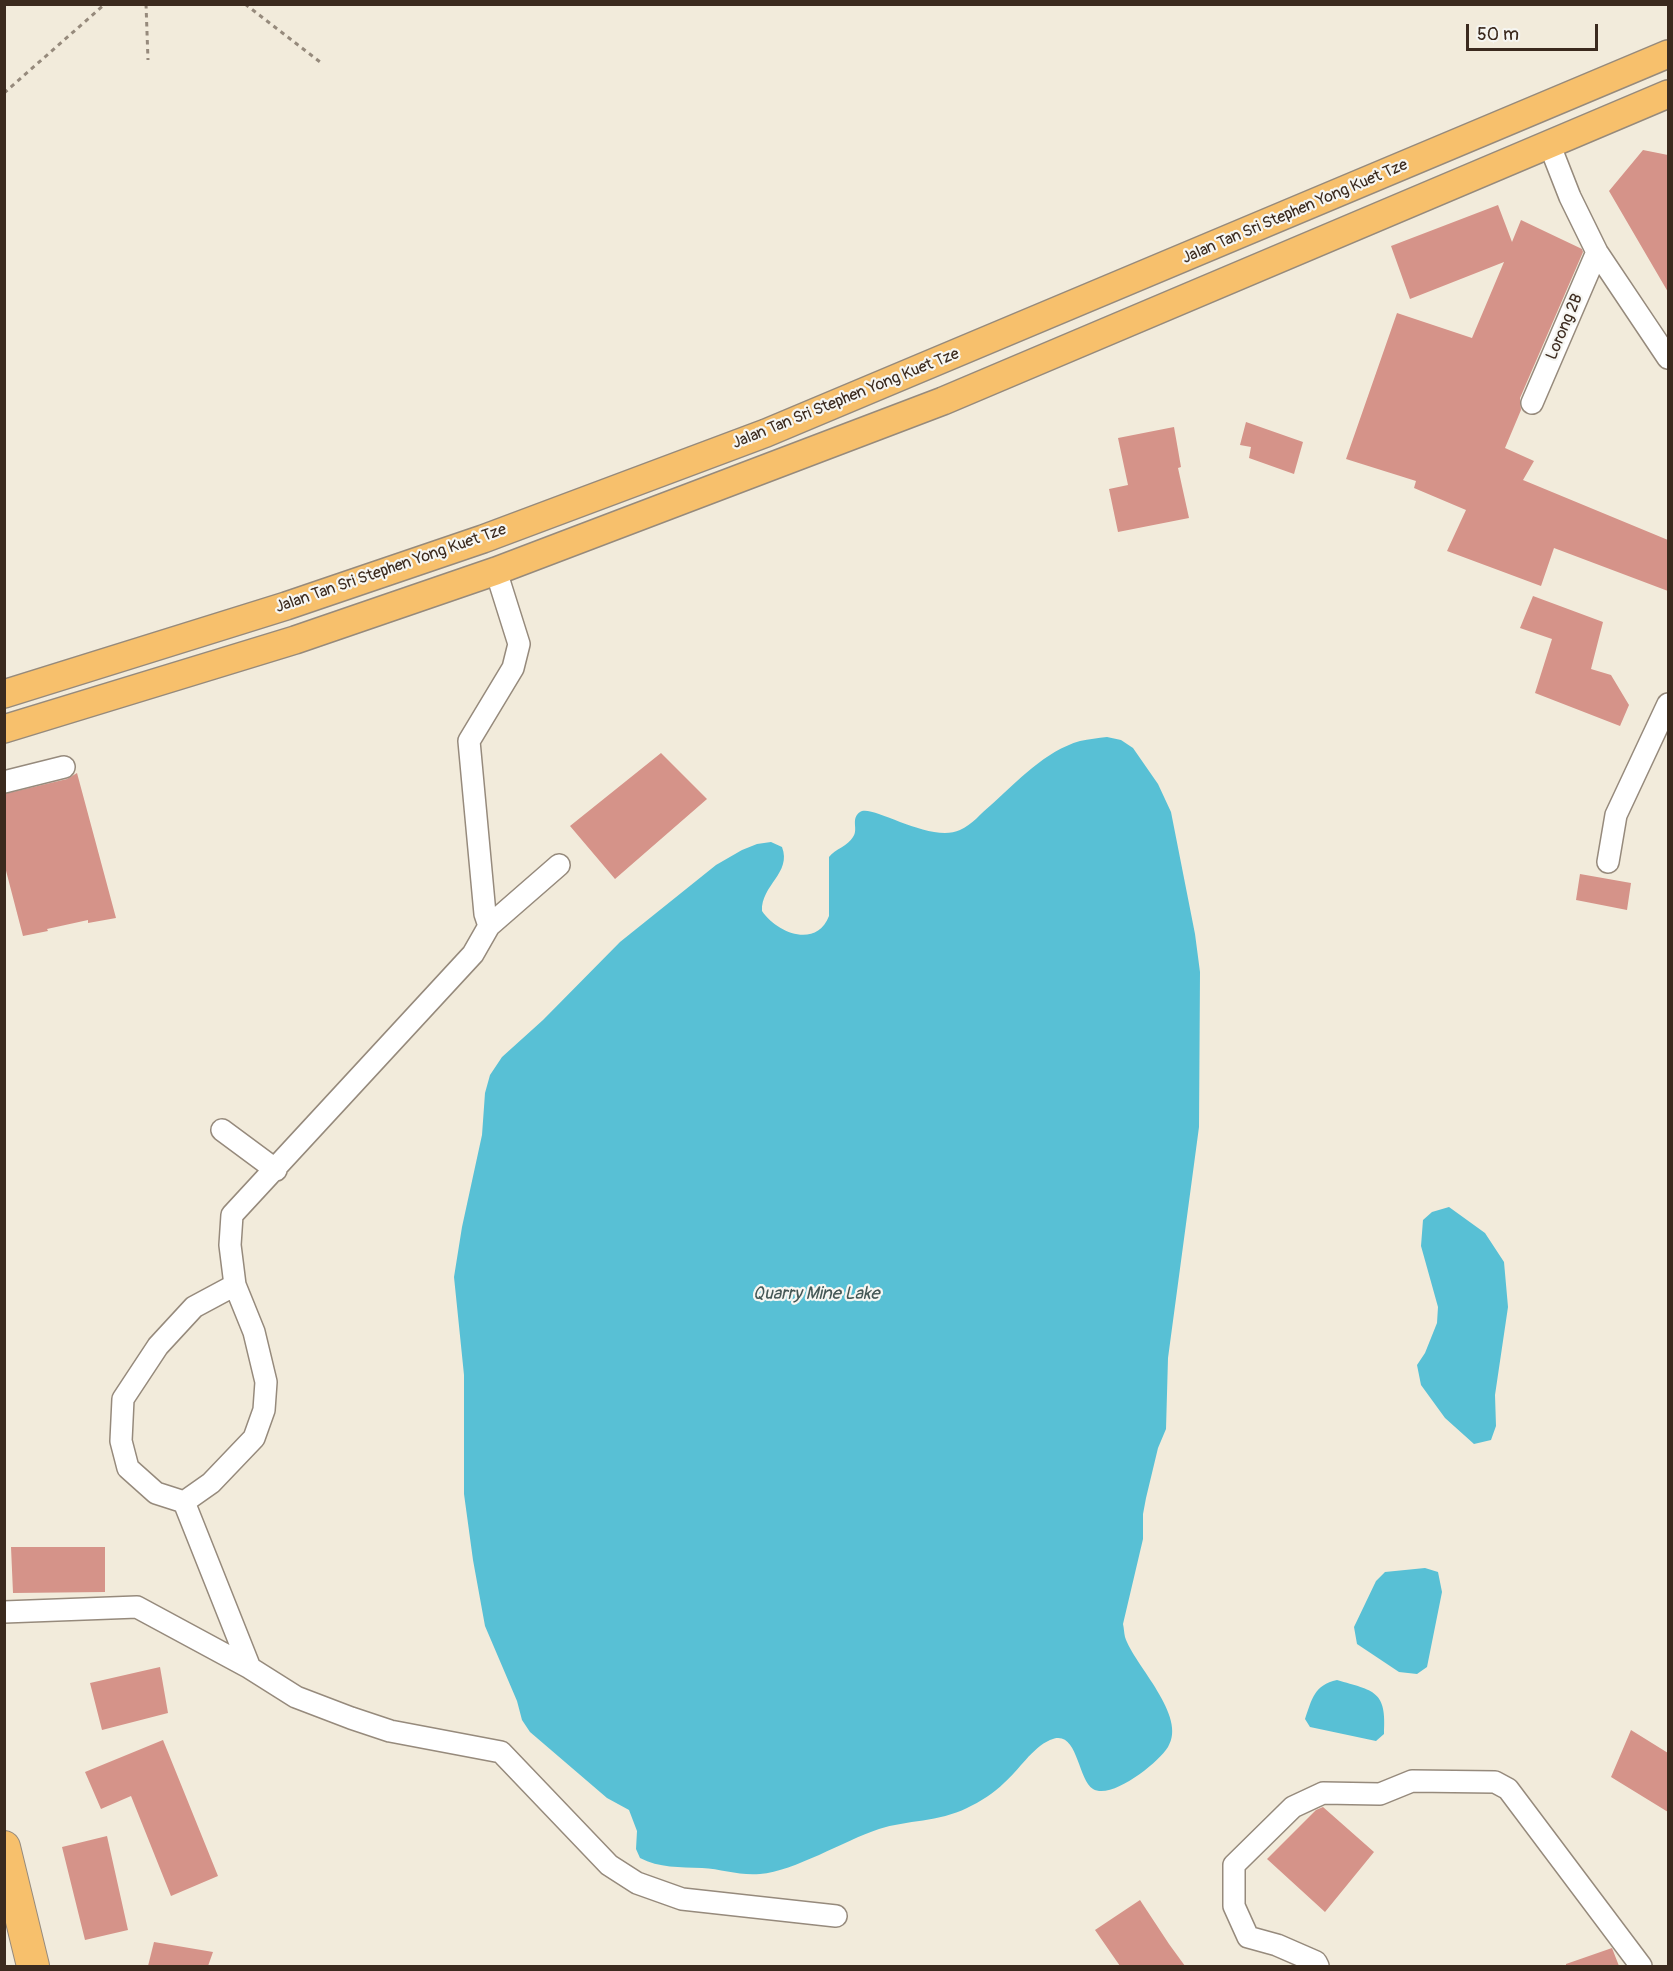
<!DOCTYPE html>
<style>
body{margin:0}
#map{position:relative;width:1673px;height:1971px;overflow:hidden;background:#f2ebdb;font-family:Pangolin,sans-serif}
canvas{display:block}
.frame{position:absolute;inset:0;border:6px solid #3b2a1e;pointer-events:none}
.scale{position:absolute;left:1466px;top:24px;width:132px;height:27px;box-sizing:border-box;border:3px solid #3b2a1e;border-top:0;padding-left:8px;font-size:18px;line-height:21px;white-space:nowrap;color:#3b2a1e;-webkit-text-stroke:4px #f6f6f2;paint-order:stroke}
</style>
<div id="map">
<canvas width="1673" height="1971"></canvas>
<div class="frame"></div>
<div class="scale">50 m</div>
</div>
<script>
const ctx = document.querySelector('canvas').getContext('2d');
ctx.lineJoin = 'round';
function fillPath(path, color) { ctx.fillStyle = color; ctx.fill(path, 'evenodd'); }
function trace(path, color, width, dash) { ctx.strokeStyle = color; ctx.lineWidth = width; ctx.lineCap = dash ? 'butt' : 'round'; ctx.setLineDash(dash || []); ctx.stroke(path); }
function label(font, color, halo, rows, align = 'center') {
  ctx.font = font + ' Pangolin,sans-serif'; ctx.lineWidth = 4.5; ctx.setLineDash([]); ctx.textBaseline = 'middle'; ctx.strokeStyle = halo; ctx.fillStyle = color; for (const [text, x, y, turn = 0] of rows) {
    ctx.save(); ctx.translate(x, y); ctx.rotate((+turn || 0) * Math.PI / 180); ctx.textAlign = isNaN(turn) ? turn : align; if (halo) ctx.strokeText(text, 0, 0); ctx.fillText(text, 0, 0); ctx.restore();
  }
}
const water = new Path2D(`
 M 1107,737 L 1121,740 L 1133,748 L 1158,784 L 1171,812 L 1195,934 L 1200,972 L 1199,1127 L 1168,1358 L 1166,1429 L 1158,1448 L 1146,1498 L 1143,1514 L 1143,1539 L 1123,1624 C 1124,1628 1124,1633 1125,1637 C 1134,1665 1188,1716 1168,1747 C 1158,1763 1112,1800 1093,1789 C 1077,1779 1078,1727 1050,1740 C 1032,1748 1019,1770 1004,1783 C 994,1793 980,1802 967,1808 C 939,1822 907,1820 879,1829 C 843,1841 795,1871 760,1874 C 740,1876 722,1869 702,1868 C 680,1867 659,1868 640,1858 L 636,1849 L 637,1831 L 629,1810 L 607,1798 L 530,1732 L 522,1720 L 517,1701 L 485,1626 L 473,1560 L 464,1494 L 464,1375 L 454,1277 L 462,1227 L 482,1135 L 485,1093 L 490,1075 L 502,1057 L 543,1020 L 620,942 L 716,865 L 742,850 L 757,844 L 771,842 L 782,847 C 792,873 761,885 762,911 C 777,933 816,949 829,916 L 829,857 C 835,849 848,846 853,837 C 859,829 850,819 860,812 C 871,803 930,844 960,830 C 972,825 981,813 991,805 C 1018,781 1045,751 1080,741 C 1089,739 1098,738 1107,737 Z
 M 1449,1207 L 1485,1233 L 1504,1262 L 1508,1307 L 1495,1395 L 1496,1426 L 1491,1440 L 1474,1444 L 1445,1418 L 1421,1385 L 1417,1365 L 1425,1353 L 1437,1323 L 1438,1307 L 1421,1246 L 1423,1220 L 1432,1212 Z
 M 1425,1568 L 1438,1572 L 1442,1592 L 1427,1667 L 1417,1674 L 1399,1672 L 1357,1644 L 1354,1627 L 1376,1581 L 1385,1572 Z
 M 1337,1680 C 1374,1691 1387,1690 1384,1734 L 1376,1741 L 1310,1727 L 1305,1719 C 1312,1699 1314,1685 1337,1680 Z`);
const building = new Path2D(`
 M 1643,150 L 1668,155 L 1668,292 L 1609,191 Z
 M 1498,205 L 1512,242 L 1521,220 L 1582,249 L 1583,252 L 1520,398 L 1521,410 L 1505,448 L 1534,461 L 1523,480 L 1668,540 L 1668,591 L 1554,548 L 1541,586 L 1447,551 L 1466,510 L 1414,488 L 1416,481 L 1346,459 L 1397,313 L 1472,338 L 1504,262 L 1410,299 L 1391,246 Z
 M 1246,422 L 1303,442 L 1294,474 L 1249,458 L 1251,447 L 1240,445 Z
 M 1174,427 L 1181,467 L 1178,468 L 1189,518 L 1118,532 L 1109,489 L 1128,485 L 1118,438 Z
 M 1533,596 L 1603,622 L 1591,669 L 1611,675 L 1629,705 L 1620,726 L 1535,693 L 1552,639 L 1520,628 Z
 M 661,753 L 707,799 L 615,879 L 570,826 Z
 M 77,773 L 116,918 L 88,923 L 88,920 L 47,929 L 48,931 L 23,936 L 4,863 L 4,794 L 67,779 Z
 M 1580,874 L 1631,883 L 1627,910 L 1576,900 Z
 M 11,1547 L 105,1547 L 105,1592 L 13,1593 Z
 M 160,1667 L 168,1713 L 102,1730 L 90,1683 Z
 M 1631,1730 L 1668,1753 L 1668,1812 L 1611,1777 Z
 M 163,1740 L 218,1876 L 171,1896 L 131,1796 L 101,1809 L 85,1772 Z
 M 1323,1807 L 1374,1852 L 1325,1912 L 1267,1859 L 1316,1810 Z
 M 107,1836 L 128,1930 L 85,1940 L 62,1847 Z
 M 1140,1900 L 1169,1944 L 1185,1966 L 1120,1966 L 1095,1930 Z
 M 154,1942 L 213,1952 L 208,1966 L 148,1966 Z
 M 1612,1948 L 1619,1966 L 1566,1966 L 1566,1964 Z`);
const path = new Path2D(`
 M 146,4 L 148,60
 M 245,4 L 320,62
 M 4,93 L 105,4`);
const minor = new Path2D(`
 M 1550,146 L 1570,197 L 1597,252 L 1668,358
 M 1532,403 L 1597,252
 M 4,782 L 64,767
 M 1608,862 L 1616,815 L 1668,704
 M 489,926 L 559,865
 M 222,1130 L 276,1170
 M 235,1285 L 194,1307 L 158,1346 L 123,1399 L 121,1441 L 128,1468 L 156,1493 L 184,1502 L 211,1483 L 254,1438 L 264,1410 L 266,1382 L 254,1332 L 235,1285 L 230,1245 L 232,1215 L 473,954 L 489,926 L 485,914 L 469,741 L 513,668 L 519,644 L 496,571
 M 4,1612 L 137,1607 L 250,1668 L 184,1502
 M 250,1668 L 296,1697 L 351,1718 L 390,1731 L 501,1752 L 609,1865 L 637,1883 L 682,1899 L 836,1916
 M 1318,1966 L 1316,1962 L 1277,1945 L 1248,1937 L 1234,1906 L 1234,1865 L 1293,1807 L 1323,1793 L 1380,1794 L 1412,1781 L 1495,1782 L 1508,1789 L 1641,1966`);
const major = new Path2D(`
 M 4,694 L 286,606 L 483,539 L 766,433 L 1668,54
 M 4,729 L 295,640 L 496,571 L 943,401 L 1668,94`);
const highway = new Path2D(`
 M 4,1847 L 33,1966`);
const streetNames = [
 ["Jalan Tan Sri Stephen Yong Kuet Tze",1295,212,-23],
 ["Lorong 2B",1565,327,-67],
 ["Jalan Tan Sri Stephen Yong Kuet Tze",846,399,-22],
 ["Jalan Tan Sri Stephen Yong Kuet Tze",391,569,-19]
];
const waterNames = [
 ["Quarry Mine Lake",816,1294]
];
fillPath(water, '#58c0d5');
fillPath(building, '#d59389');
trace(minor, '#968a7c', 24);
trace(major, '#968a7c', 30);
trace(highway, '#968a7c', 34);
trace(path, '#968a7c', 3, [4.5, 4.5]);
trace(minor, '#fff', 21);
trace(major, '#f7c06c', 27);
trace(highway, '#f7c06c', 32);
label('16px', '#3b2a1e', '#f6f6f2', streetNames);
label('italic 18px', '#445755', '#f6f6f2', waterNames);
</script>
